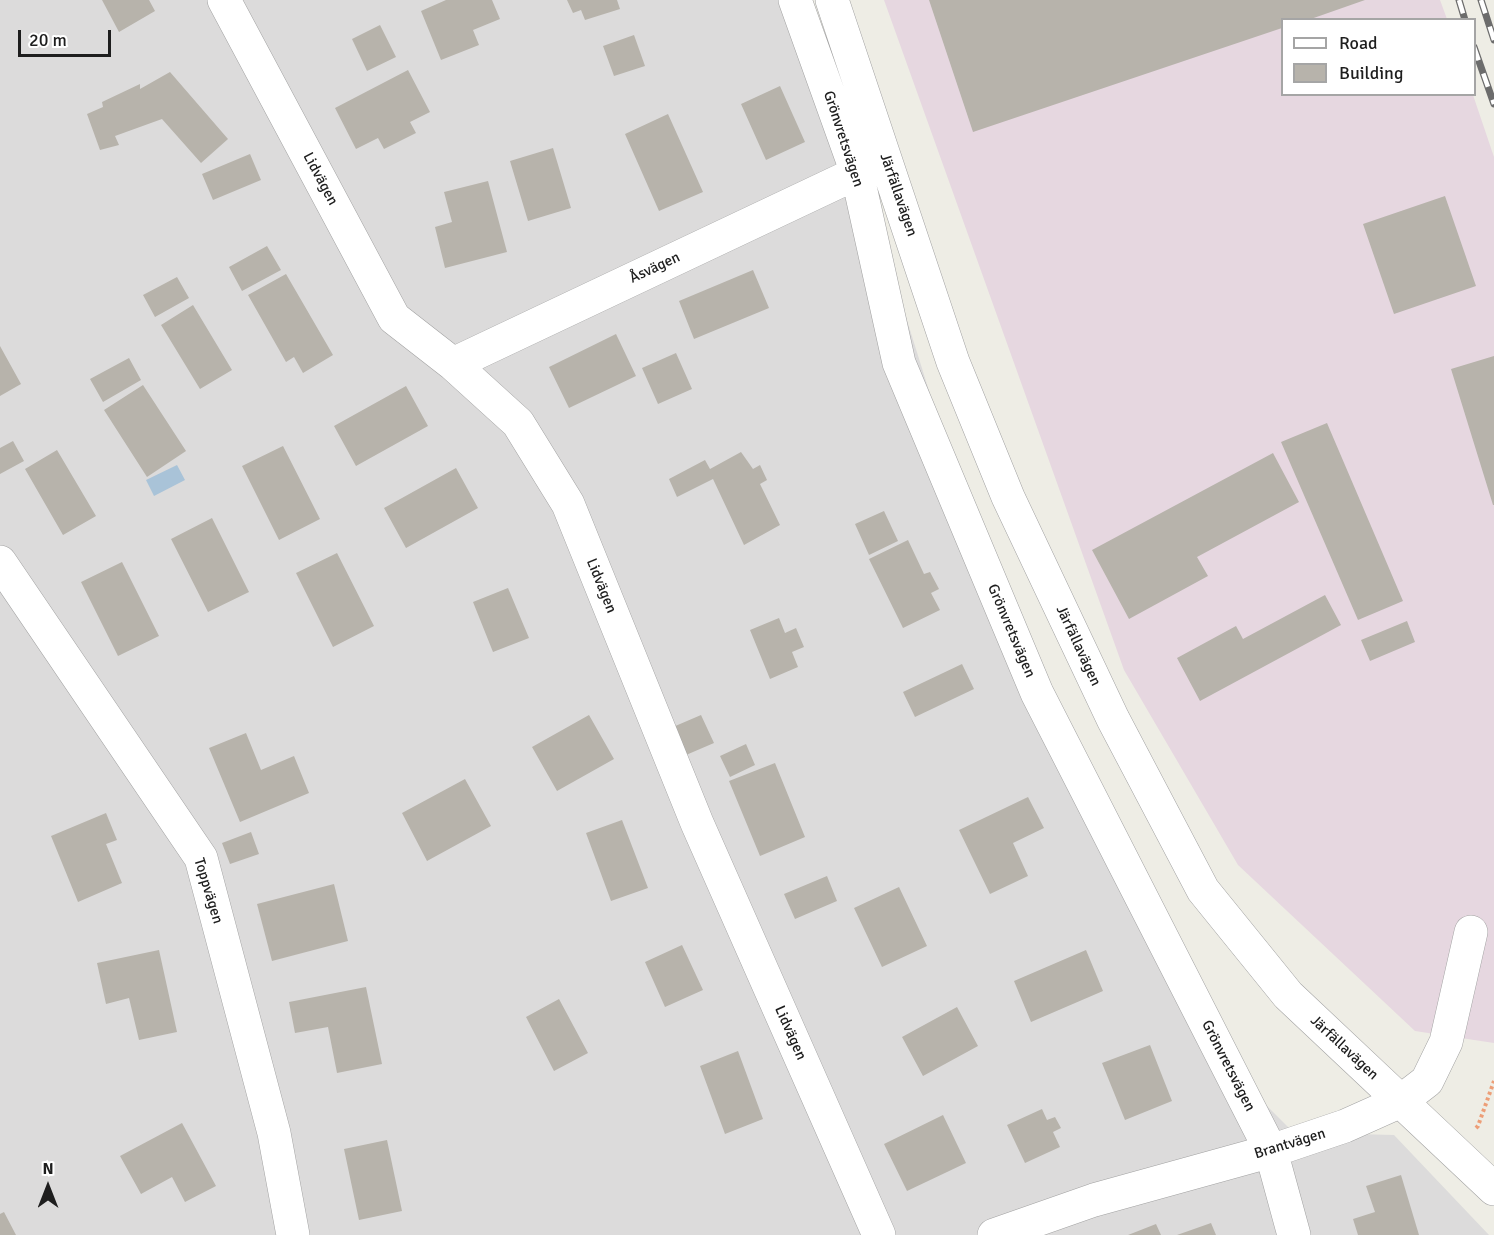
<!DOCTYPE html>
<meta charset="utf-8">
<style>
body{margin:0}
#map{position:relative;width:1494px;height:1235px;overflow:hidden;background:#eeede5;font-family:Signika,sans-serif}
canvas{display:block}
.legend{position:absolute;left:1281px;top:18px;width:195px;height:78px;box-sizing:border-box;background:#fff;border:2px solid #a5a5a5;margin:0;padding:8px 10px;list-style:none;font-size:18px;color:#1e1e1e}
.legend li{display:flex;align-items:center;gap:12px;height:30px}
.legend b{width:30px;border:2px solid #a5a5a5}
.north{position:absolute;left:18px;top:1157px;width:60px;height:60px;-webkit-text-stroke:4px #fff;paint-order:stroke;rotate:0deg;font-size:16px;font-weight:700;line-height:24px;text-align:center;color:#1e1e1e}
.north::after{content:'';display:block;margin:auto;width:21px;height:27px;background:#1e1e1e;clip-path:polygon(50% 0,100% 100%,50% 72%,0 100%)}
.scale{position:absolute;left:18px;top:30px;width:93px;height:27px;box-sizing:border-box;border:3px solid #1e1e1e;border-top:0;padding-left:8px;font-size:18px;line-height:21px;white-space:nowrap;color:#1e1e1e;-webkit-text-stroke:4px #fff;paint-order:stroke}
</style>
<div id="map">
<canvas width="1494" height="1235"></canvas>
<ul class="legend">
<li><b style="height:8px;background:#fff"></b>Road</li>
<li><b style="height:16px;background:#b7b3ab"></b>Building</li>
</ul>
<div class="north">N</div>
<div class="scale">20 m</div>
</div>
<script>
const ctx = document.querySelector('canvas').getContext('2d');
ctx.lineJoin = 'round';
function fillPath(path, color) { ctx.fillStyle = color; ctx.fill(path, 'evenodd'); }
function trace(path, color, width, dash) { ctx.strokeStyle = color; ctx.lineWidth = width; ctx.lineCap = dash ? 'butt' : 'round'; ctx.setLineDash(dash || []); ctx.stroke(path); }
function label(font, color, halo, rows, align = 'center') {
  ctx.font = font + ' Signika,sans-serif'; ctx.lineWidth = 4.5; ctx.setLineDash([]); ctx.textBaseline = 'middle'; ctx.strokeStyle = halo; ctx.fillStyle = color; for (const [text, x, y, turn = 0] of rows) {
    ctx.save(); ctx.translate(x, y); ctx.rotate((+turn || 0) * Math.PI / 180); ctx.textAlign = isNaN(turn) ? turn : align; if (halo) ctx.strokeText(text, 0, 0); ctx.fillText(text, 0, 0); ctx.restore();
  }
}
const residential = new Path2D(`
 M 0,0 L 800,0 L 876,221 L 935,410 L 1059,714 L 1254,1093 L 1313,1152 L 1354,1134 L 1394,1135 L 1489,1235 L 0,1235 Z`);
const industrial = new Path2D(`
 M 884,0 L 1440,0 L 1447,19 L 1282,20 L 1282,94 L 1473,95 L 1494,157 L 1494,1043 L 1415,1031 L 1238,865 L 1124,670 Z`);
const water = new Path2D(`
 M 177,465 L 185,480 L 154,496 L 146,480 Z`);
const building = new Path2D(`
 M 102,0 L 149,0 L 155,11 L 119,32 Z
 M 446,0 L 492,0 L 500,19 L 473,30 L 479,45 L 441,60 L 421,11 Z
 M 567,0 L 617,0 L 620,9 L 585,20 L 581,10 L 573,13 Z
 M 929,0 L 1365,0 L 1308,20 L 1282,20 L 1282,28 L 973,132 Z
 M 380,25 L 396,57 L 367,71 L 352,39 Z
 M 634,35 L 645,66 L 614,76 L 603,46 Z
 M 408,70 L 430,112 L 410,122 L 416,133 L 384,149 L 378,138 L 356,149 L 335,108 Z
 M 170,72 L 228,139 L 201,163 L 162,119 L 115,136 L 119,145 L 100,150 L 87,114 L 103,107 L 102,102 L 140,84 L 140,89 Z
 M 780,86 L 805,142 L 766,160 L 741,104 Z
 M 668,114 L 703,192 L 659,211 L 625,134 Z
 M 553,148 L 571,208 L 528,221 L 510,161 Z
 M 250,154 L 261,180 L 213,200 L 202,174 Z
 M 488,181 L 507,252 L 445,268 L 435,227 L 452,222 L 444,192 Z
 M 1445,196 L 1476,286 L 1394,314 L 1363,224 Z
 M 267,246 L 281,270 L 242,291 L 229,267 Z
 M 753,270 L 769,308 L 694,339 L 679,301 Z
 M 286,274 L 333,355 L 303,373 L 294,357 L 286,362 L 248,295 Z
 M 177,277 L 189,298 L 155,317 L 143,295 Z
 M 193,305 L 232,370 L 200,389 L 161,325 Z
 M 616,334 L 636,376 L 569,408 L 549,367 Z
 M 0,346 L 21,384 L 0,396 Z
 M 676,353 L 692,389 L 658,404 L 642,368 Z
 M 1494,356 L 1494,505 L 1493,505 L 1451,369 Z
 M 129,358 L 141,380 L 103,402 L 90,379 Z
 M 143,385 L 186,451 L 147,477 L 104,410 Z
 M 406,386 L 428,426 L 356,466 L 334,426 Z
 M 1327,423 L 1403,601 L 1358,620 L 1281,442 Z
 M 13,441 L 24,461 L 0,474 L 0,448 Z
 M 283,446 L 320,519 L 279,540 L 242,466 Z
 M 57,450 L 96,516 L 63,535 L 25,469 Z
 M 741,452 L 753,469 L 760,465 L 767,480 L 760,484 L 780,525 L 744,545 L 713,479 L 677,497 L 669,479 L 705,460 L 710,469 Z
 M 1273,453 L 1299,502 L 1197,557 L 1208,576 L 1129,619 L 1092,550 Z
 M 456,468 L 478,508 L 406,548 L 384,508 Z
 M 884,511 L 898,541 L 869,555 L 855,524 Z
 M 212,518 L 249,592 L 208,612 L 171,539 Z
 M 908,540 L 924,574 L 930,572 L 939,589 L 931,593 L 940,610 L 903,628 L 869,559 Z
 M 337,553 L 374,626 L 333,647 L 296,573 Z
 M 122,562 L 159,636 L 118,656 L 81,582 Z
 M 508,588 L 529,638 L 493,652 L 473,602 Z
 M 1325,595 L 1341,625 L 1200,701 L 1177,658 L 1236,626 L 1243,639 Z
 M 779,618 L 785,633 L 796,628 L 804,647 L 792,652 L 798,667 L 770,679 L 750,630 Z
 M 1407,621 L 1415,642 L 1370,661 L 1361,640 Z
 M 962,664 L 974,689 L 915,717 L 903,692 Z
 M 589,715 L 614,759 L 557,791 L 532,747 Z
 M 701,715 L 714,743 L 686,755 L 673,727 Z
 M 246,733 L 261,770 L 294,756 L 309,793 L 240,822 L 209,748 Z
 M 746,744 L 755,765 L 730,777 L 720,756 Z
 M 775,763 L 805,837 L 760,856 L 729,781 Z
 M 465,779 L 491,826 L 427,861 L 402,813 Z
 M 1028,797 L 1044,828 L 1013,843 L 1028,876 L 990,894 L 959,830 Z
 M 106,813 L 117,840 L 106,844 L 122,883 L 78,902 L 51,836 Z
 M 622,820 L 648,888 L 611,901 L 586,833 Z
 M 251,832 L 259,854 L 230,864 L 222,843 Z
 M 827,876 L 837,901 L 795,919 L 784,894 Z
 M 334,884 L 348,941 L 272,961 L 257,904 Z
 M 899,887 L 927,946 L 882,967 L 854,908 Z
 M 682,945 L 703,990 L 665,1007 L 645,962 Z
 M 159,950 L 177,1032 L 139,1040 L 129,998 L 106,1004 L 97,963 Z
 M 1086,950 L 1103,991 L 1031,1022 L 1014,981 Z
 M 366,987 L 382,1064 L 337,1073 L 328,1027 L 295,1033 L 289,1002 Z
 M 559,999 L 588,1053 L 554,1071 L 526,1017 Z
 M 957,1007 L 978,1046 L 923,1076 L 902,1037 Z
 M 1150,1045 L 1172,1101 L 1125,1120 L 1102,1063 Z
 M 738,1051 L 763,1119 L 725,1134 L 700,1066 Z
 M 1042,1109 L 1047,1120 L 1055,1117 L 1061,1128 L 1053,1132 L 1060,1147 L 1025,1163 L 1007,1125 Z
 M 943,1115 L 966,1163 L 907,1191 L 884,1144 Z
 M 182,1123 L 216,1186 L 185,1202 L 172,1177 L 141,1194 L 120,1156 Z
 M 387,1140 L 402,1211 L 359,1220 L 344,1149 Z
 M 1401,1175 L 1419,1235 L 1358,1235 L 1353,1219 L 1375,1212 L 1366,1186 Z
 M 4,1212 L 16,1235 L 0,1235 L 0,1214 Z
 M 1211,1223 L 1216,1235 L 1177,1235 Z
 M 1156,1224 L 1161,1235 L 1128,1235 Z`);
const path = new Path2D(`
 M 1476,1128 L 1478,1126 L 1494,1081`);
const minor = new Path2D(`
 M 224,0 L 394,318 L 453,364 L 518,423 L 568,504 L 697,823 L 879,1235
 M 795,0 L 857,173 L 899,363 L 1037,693 L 1271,1151 L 1294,1235
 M 832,0 L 953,362 L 1008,497 L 1113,719 L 1203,890 L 1288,995 L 1494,1189
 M 453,364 L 857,173
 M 0,562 L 201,858 L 274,1133 L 293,1235
 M 994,1235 L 1094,1200 L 1271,1151 L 1345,1126 L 1401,1101 L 1427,1081 L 1446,1042 L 1471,932`);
const rail = new Path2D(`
 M 1459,0 L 1465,20
 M 1481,0 L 1494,40
 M 1474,47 L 1494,104`);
const streetNames = [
 ["Grönvretsvägen",843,139,72],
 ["Lidvägen",320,179,62],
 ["Järfällavägen",898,195,71],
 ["Åsvägen",655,268,-25],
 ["Lidvägen",601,586,68],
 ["Grönvretsvägen",1011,631,67],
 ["Järfällavägen",1078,646,65],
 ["Toppvägen",208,891,73],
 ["Lidvägen",790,1033,66],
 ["Järfällavägen",1344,1048,43],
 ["Grönvretsvägen",1228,1066,63],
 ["Brantvägen",1290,1144,-17]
];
fillPath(residential, '#dcdbdb');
fillPath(industrial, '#e6d7e0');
fillPath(water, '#a9c3d8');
fillPath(building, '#b7b3ab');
trace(minor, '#a2a2a2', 34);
trace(path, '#ed9e77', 4, [3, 3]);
trace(minor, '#fff', 33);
trace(rail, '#6c6c6c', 7);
trace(rail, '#fff', 4.5, [14]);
label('15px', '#1e1e1e', '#fff', streetNames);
</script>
